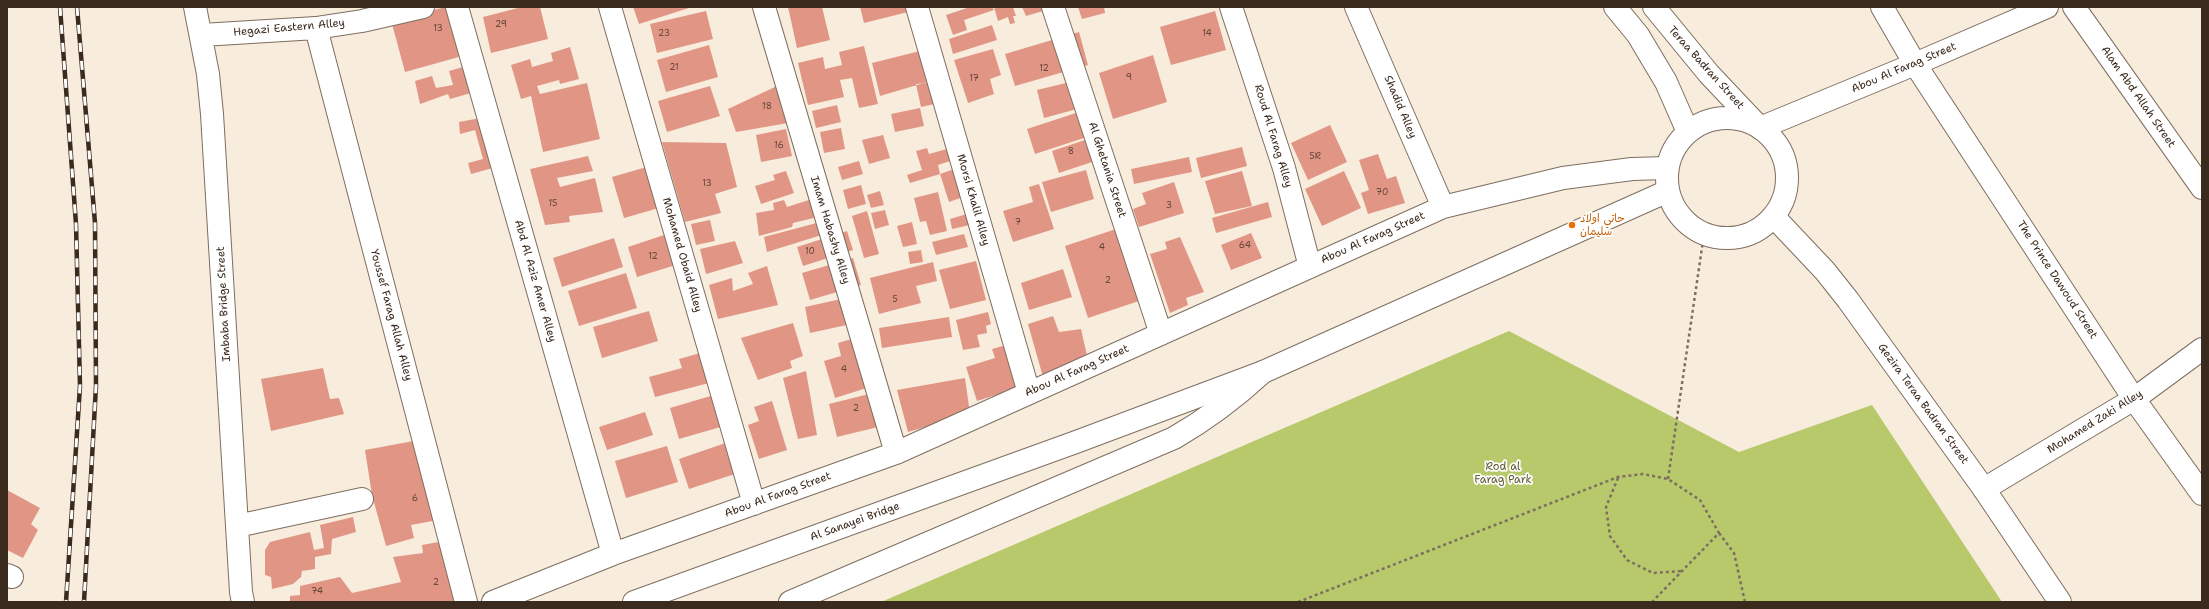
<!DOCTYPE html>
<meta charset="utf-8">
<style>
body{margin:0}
#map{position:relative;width:2209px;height:609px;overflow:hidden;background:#f8ecdc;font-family:"Shantell Sans",sans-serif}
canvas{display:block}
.frame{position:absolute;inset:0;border:8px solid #3b2a1e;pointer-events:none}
</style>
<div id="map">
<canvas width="2209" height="609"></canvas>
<div class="frame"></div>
</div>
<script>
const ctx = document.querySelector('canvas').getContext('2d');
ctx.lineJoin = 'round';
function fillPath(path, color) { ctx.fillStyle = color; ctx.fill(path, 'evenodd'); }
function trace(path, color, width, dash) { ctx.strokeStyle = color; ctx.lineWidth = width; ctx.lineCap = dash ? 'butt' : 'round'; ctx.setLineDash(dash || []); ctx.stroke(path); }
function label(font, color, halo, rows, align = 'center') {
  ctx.font = font + ' "Shantell Sans","Playpen Sans Arabic",sans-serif'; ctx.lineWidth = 3.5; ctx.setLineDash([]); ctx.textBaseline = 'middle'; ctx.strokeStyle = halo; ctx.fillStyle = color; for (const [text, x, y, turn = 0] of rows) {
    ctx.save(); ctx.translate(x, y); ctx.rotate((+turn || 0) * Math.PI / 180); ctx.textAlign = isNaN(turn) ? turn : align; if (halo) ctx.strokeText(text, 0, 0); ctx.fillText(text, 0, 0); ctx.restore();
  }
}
const green = new Path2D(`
 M 1509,331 L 1739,452 L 1872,405 L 2002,602 L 881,602 Z`);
const building = new Path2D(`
 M 446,7 L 451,7 L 466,55 L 405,72 L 391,20 Z
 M 522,7 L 540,7 L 548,39 L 491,53 L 483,17 Z
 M 633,7 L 692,7 L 639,24 Z
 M 788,7 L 822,7 L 830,40 L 797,48 Z
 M 860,7 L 915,7 L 916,10 L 864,23 Z
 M 970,7 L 992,7 L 994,10 L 964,20 L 967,30 L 953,35 L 946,15 Z
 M 994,7 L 1013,7 L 1016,16 L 1013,16 L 1015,23 L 1010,24 L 1008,17 L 998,21 Z
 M 1022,7 L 1050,7 L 1050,9 L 1026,16 Z
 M 1078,7 L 1104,7 L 1105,13 L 1082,19 Z
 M 706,11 L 713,39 L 657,53 L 650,24 Z
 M 1215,11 L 1226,50 L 1171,65 L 1160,27 Z
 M 992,25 L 997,40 L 953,54 L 949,39 Z
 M 1079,32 L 1088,65 L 1015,86 L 1005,54 Z
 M 709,45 L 718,77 L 666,92 L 657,60 Z
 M 864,46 L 878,104 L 859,108 L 852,78 L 840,80 L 844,97 L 808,105 L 798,63 L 823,57 L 825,69 L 842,65 L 839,52 Z
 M 570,47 L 579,79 L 560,84 L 559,80 L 537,86 L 540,94 L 587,83 L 600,139 L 543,152 L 531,96 L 521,99 L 511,65 L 530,59 L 532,67 L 553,61 L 551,53 Z
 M 993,49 L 1001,75 L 990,79 L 994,94 L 968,103 L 954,60 Z
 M 924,50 L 934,80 L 880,96 L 872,63 Z
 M 1153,55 L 1167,102 L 1113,119 L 1099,73 Z
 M 470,65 L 478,91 L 450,99 L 448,94 L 420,104 L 415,81 L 432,76 L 436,88 L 453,85 L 449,71 Z
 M 934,82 L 939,103 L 921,107 L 916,84 Z
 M 1070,82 L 1077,109 L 1044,118 L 1037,90 Z
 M 710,86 L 720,116 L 667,132 L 658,101 Z
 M 777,86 L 788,123 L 736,132 L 728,109 Z
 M 837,105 L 841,122 L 816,128 L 812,111 Z
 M 920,108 L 924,126 L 895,132 L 891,114 Z
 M 1082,111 L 1090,136 L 1035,154 L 1027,129 Z
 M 486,117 L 500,166 L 471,174 L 468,163 L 483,159 L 475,130 L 460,134 L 459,122 Z
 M 1330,125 L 1347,162 L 1308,180 L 1291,143 Z
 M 841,128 L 845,149 L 824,153 L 820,132 Z
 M 786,129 L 792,156 L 761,162 L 756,135 Z
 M 883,135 L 890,158 L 869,164 L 862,140 Z
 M 1088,139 L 1095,161 L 1059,173 L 1052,151 Z
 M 662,142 L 726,143 L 737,187 L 715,194 L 721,213 L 685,222 Z
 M 1242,147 L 1247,166 L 1201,178 L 1196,158 Z
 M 927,148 L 929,154 L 947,149 L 950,161 L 938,165 L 940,174 L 910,183 L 907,175 L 922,170 L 916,151 Z
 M 1378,154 L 1387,179 L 1396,176 L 1405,203 L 1368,214 L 1361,193 L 1369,190 L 1359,160 Z
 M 588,156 L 593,171 L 557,178 L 560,187 L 595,178 L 603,212 L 569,216 L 570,222 L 545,225 L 530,169 Z
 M 1189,157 L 1192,172 L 1134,184 L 1131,169 Z
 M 859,161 L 863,174 L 842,180 L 838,167 Z
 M 664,162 L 676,203 L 624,218 L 612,177 Z
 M 957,168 L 966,196 L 949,202 L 940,174 Z
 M 1086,170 L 1094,199 L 1051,212 L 1042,182 Z
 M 786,171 L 794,193 L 761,204 L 755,186 L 775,180 L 773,175 Z
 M 1242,171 L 1252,206 L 1215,214 L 1205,181 Z
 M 1344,171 L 1361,208 L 1322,226 L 1305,189 Z
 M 1174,182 L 1184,213 L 1139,227 L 1133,209 L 1146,204 L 1142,193 Z
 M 1039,184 L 1054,229 L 1013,242 L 1003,211 L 1033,202 L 1029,187 Z
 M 861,185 L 866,204 L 848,209 L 843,190 Z
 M 880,191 L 884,205 L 871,208 L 867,195 Z
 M 938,192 L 947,231 L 930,235 L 926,221 L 920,222 L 914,198 Z
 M 815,198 L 822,216 L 793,223 L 792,227 L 759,236 L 756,213 L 774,210 L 773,203 L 784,200 L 787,207 Z
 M 1268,202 L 1272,217 L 1216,233 L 1212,218 Z
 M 885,210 L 889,225 L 875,229 L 871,213 Z
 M 867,211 L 879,254 L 864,258 L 852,216 Z
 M 967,214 L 970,225 L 952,229 L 950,219 Z
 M 710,220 L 715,241 L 696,245 L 691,224 Z
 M 824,221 L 828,233 L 767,252 L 764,237 Z
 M 912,222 L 917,244 L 903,247 L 897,226 Z
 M 1122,227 L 1145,299 L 1088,318 L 1065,246 Z
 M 682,229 L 692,260 L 637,277 L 628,247 Z
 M 847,231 L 853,250 L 803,266 L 797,247 Z
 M 1251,233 L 1262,258 L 1231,270 L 1221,245 Z
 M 964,234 L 968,247 L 936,255 L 932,242 Z
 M 1180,237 L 1204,292 L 1186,298 L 1188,305 L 1170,313 L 1150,254 L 1167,249 L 1165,242 Z
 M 614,238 L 623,267 L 562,287 L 553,258 Z
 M 735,241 L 743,263 L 706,274 L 700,249 Z
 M 921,250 L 923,262 L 910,264 L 908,252 Z
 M 853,258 L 861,285 L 810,300 L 802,273 Z
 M 976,261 L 986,300 L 950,309 L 939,270 Z
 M 933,262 L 937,281 L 916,286 L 921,303 L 879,314 L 870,278 Z
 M 767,266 L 778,305 L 718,319 L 709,285 L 732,278 L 733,291 L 753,284 L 748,273 Z
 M 1063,269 L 1072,297 L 1029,310 L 1021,283 Z
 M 626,273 L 637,308 L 579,326 L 568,291 Z
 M 859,295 L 865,321 L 810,333 L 805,307 Z
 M 649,311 L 658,341 L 602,358 L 593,327 Z
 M 988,312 L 991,324 L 986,326 L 987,333 L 977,335 L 980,347 L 963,350 L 956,320 Z
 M 1053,316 L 1059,332 L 1081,329 L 1088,360 L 1043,377 L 1028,324 Z
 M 949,317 L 952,337 L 882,348 L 879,328 Z
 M 793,323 L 803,356 L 790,361 L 792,368 L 758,380 L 741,338 Z
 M 858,337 L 873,386 L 835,398 L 824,361 L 841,356 L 838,343 Z
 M 1010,344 L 1024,386 L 977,401 L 966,367 L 995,358 L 992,349 Z
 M 704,352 L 713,382 L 655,397 L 649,377 L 682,368 L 679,359 Z
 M 323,368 L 330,399 L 339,398 L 344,414 L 271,431 L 261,379 Z
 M 806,371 L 817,435 L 798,439 L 783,378 Z
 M 965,378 L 970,414 L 908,432 L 897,390 Z
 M 869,394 L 878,427 L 837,437 L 829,404 Z
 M 714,395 L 724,426 L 679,439 L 670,408 Z
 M 772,401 L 787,450 L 759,459 L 748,425 L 759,421 L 754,407 Z
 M 645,412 L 653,435 L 607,450 L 599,427 Z
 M 740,438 L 750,469 L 689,489 L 679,459 Z
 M 419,440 L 438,520 L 411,525 L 414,538 L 386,546 L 372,495 L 365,450 Z
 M 667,446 L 678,482 L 626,498 L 615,461 Z
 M 7,490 L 40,508 L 31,524 L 38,530 L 23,558 L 7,550 Z
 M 353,517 L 356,532 L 332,539 L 331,554 L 315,557 L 315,569 L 302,571 L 301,577 L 293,584 L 272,589 L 271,577 L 265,575 L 265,550 L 270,542 L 310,532 L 314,550 L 324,548 L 320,525 Z
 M 444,541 L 461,602 L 290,602 L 290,596 L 300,595 L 300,586 L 340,577 L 352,593 L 401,582 L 393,557 L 423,553 L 422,545 Z`);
const path = new Path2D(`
 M 1618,478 L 1606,507 L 1610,536 L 1627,560 L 1653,573 L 1682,571
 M 1668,479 L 1704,234
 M 1719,533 L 1734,553 L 1745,602
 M 1298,602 L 1618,477 L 1643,474 L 1668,479 L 1700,500 L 1719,533 L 1652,602`);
const minor = new Path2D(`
 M 195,7 L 208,74 L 212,114 L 241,592 L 243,602
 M 457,7 L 613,554
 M 610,7 L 754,504
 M 764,7 L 896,453
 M 917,7 L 1029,393
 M 1053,7 L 1161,334
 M 1231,7 L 1284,168 L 1310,267
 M 1356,7 L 1443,207
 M 1882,7 L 1915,64 L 2134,399 L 2202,494
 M 2074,7 L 2202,188
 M 316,28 L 466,602
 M 202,35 L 316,28 L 362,21 L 423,7
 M 1984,489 L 2134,399 L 2202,349
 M 237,526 L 362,499
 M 7,575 L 12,577
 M 493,602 L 613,554 L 896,453 L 1443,207 L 1563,178 L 1632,169 L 1667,168
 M 790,602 L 1174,438 C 1207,419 1235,398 1263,372`);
const tertiary = new Path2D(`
 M 1774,217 L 1825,271 L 1848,300 L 1984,489 L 2060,602`);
const primary = new Path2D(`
 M 1615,7 L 1638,35 L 1666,82 L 1688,132
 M 1654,7 L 1709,74 L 1760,128 L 1915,64 L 2047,7
 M1667 178a60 60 0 1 1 120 0a60 60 0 1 1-120 0Z
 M 634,602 L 1076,442 L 1263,372 L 1668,191`);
const rail = new Path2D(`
 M 60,7 L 76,224 L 80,386 L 66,602
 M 77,7 L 95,223 L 96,386 L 84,602`);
const markers = [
 [1572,225,4,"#e8710a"]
];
const numberNames = [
 ["29",501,25],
 ["13",438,29],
 ["23",664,34],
 ["14",1207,34],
 ["21",674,68],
 ["12",1044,69],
 ["9",1129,78],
 ["17",974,79],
 ["18",767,107],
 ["16",779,146],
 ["8",1071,152],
 ["5R",1315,157],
 ["13",707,184],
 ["70",1382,193],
 ["15",553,204],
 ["3",1169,206],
 ["7",1018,223],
 ["64",1245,246],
 ["4",1102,248],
 ["10",810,252],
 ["12",653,257],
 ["2",1108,281],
 ["5",895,300],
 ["4",844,370],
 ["2",856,409],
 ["6",415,499],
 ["2",436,583],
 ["74",317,592]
];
const streetNames = [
 ["Hegazi Eastern Alley",289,28,-5],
 ["Teraa Badran Street",1706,68,48],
 ["Abou Al Farag Street",1904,68,-23],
 ["Alam Abd Allah Street",2138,97,55],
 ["Shadid Alley",1400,107,67],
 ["Roud Al Farag Alley",1273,136,73],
 ["Al Ghetania Street",1107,170,72],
 ["Morsi Khalil Alley",973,200,74],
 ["Imam Habashy Alley",830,230,73],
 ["Abou Al Farag Street",1373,238,-24],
 ["Mohamed Obaid Alley",682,255,74],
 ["The Prince Dawoud Street",2057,280,57],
 ["Abd Al Aziz Amer Alley",535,281,74],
 ["Imbaba Bridge Street",224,304,-93],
 ["Youssef Farag Allah Alley",391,315,75],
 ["Abou Al Farag Street",1077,371,-24],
 ["Gezira Teraa Badran Street",1923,404,54],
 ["Mohamed Zaki Alley",2095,422,-32],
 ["Abou Al Farag Street",778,495,-20],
 ["Al Sanayei Bridge",855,522,-20]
];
const foodNames = [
 ["حاتي اولاد",1580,219],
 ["سليمان",1580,232]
];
const parkNames = [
 ["Rod al",1503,467],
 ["Farag Park",1503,480]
];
fillPath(green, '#b8c96c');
fillPath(building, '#e19685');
trace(minor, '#7d6e60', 24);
trace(tertiary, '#7d6e60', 24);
trace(primary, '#7d6e60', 24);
trace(path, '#7d6e60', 2.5, [3, 3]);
trace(minor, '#fff', 22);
trace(tertiary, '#fff', 22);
trace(primary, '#fff', 22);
trace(rail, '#3b2a1e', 4.5);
trace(rail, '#fff', 3, [9]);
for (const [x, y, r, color] of markers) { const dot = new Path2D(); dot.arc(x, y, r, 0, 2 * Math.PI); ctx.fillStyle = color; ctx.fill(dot); trace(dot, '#fff', 1.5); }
label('9px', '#644538', null, numberNames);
label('11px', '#3b2a1e', '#fff', streetNames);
label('11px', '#c56008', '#fff', foodNames, 'left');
label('11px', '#605a35', '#fff', parkNames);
</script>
